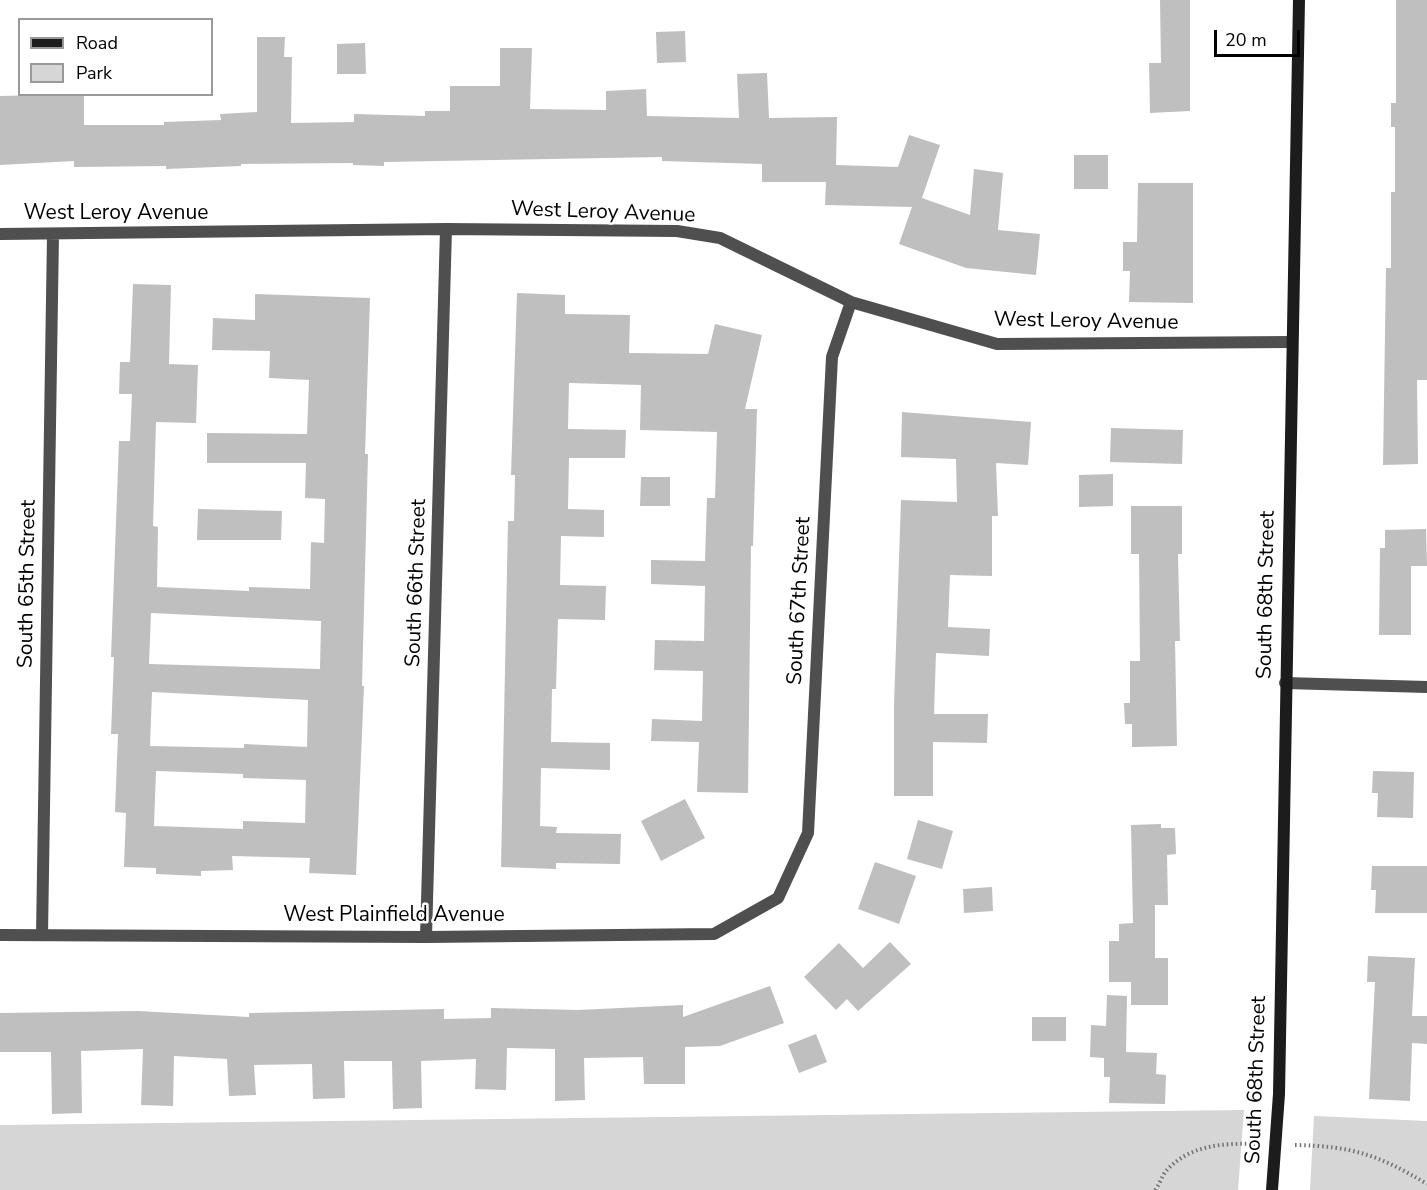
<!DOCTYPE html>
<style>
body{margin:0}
#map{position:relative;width:1427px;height:1190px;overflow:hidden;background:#fff;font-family:"Nunito Sans",sans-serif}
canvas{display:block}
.legend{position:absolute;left:18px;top:18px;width:195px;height:78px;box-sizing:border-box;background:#fff;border:2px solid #999;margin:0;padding:8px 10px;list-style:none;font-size:18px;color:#000}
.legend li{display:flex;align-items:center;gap:12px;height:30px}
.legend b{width:30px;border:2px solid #999}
.scale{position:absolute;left:1214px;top:30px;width:86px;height:27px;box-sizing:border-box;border:3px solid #000;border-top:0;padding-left:8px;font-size:18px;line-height:21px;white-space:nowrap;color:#000;-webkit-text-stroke:4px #fff;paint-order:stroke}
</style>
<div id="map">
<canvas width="1427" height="1190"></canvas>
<ul class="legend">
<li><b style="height:8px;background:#1c1c1c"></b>Road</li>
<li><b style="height:16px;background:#d6d6d6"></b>Park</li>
</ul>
<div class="scale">20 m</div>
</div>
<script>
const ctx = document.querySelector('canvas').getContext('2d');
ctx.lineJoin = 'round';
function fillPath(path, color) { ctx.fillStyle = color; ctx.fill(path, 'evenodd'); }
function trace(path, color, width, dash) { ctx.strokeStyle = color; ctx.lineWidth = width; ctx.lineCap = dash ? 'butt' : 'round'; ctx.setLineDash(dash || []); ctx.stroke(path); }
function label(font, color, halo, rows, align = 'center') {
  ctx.font = font + ' "Nunito Sans",sans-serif'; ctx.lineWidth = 5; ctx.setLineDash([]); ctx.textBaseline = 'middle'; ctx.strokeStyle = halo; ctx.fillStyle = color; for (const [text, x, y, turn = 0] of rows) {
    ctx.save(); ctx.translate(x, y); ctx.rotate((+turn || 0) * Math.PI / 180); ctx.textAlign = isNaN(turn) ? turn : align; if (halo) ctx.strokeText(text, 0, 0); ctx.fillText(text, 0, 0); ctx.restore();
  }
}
const green = new Path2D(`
 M 1244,1110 L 1238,1190 L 0,1190 L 0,1125 Z
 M 1314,1116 L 1427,1121 L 1427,1190 L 1310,1190 Z`);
const building = new Path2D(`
 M 1160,0 L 1190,0 L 1190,111 L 1150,113 L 1149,63 L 1161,63 Z
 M 1396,0 L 1427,0 L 1427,380 L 1417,380 L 1418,464 L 1383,465 L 1386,268 L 1391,268 L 1391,192 L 1395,192 L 1395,127 L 1391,127 L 1391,103 L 1396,103 Z
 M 685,31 L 686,62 L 657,63 L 656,32 Z
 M 257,37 L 285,37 L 284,57 L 292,57 L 291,123 L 354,122 L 354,114 L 425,116 L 425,111 L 450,111 L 450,86 L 500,86 L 500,48 L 532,48 L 530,109 L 606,110 L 606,91 L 646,89 L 647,116 L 739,118 L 737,74 L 767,73 L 769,118 L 837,117 L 836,165 L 898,167 L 909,135 L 940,145 L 922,198 L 970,215 L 974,169 L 1003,173 L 998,230 L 1040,234 L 1036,275 L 966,268 L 899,244 L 912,207 L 825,205 L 826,182 L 762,182 L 762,164 L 662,161 L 662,157 L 384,162 L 384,166 L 353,165 L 353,163 L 241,164 L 241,166 L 166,169 L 166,166 L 74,167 L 74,161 L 0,165 L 0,96 L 84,94 L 84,125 L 164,125 L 164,122 L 221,120 L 220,114 L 257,112 Z
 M 365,43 L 366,74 L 337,74 L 337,44 Z
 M 1074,155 L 1108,155 L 1108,189 L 1074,189 Z
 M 1138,183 L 1193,183 L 1193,303 L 1129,302 L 1130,271 L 1123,271 L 1123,242 L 1137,242 Z
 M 133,284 L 171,285 L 169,364 L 198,365 L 196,423 L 156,422 L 153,526 L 158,527 L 157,587 L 249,591 L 249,587 L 310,589 L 311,542 L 324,543 L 325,499 L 305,498 L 306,463 L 207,463 L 207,433 L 307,434 L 309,380 L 269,378 L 270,351 L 212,350 L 213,318 L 255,320 L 255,294 L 370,298 L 365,454 L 368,454 L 362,686 L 364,686 L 356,875 L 309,873 L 310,858 L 232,856 L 233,870 L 201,871 L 201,876 L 156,874 L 156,868 L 124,867 L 126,813 L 115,812 L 118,734 L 111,734 L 114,657 L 111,657 L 119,441 L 130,441 L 132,394 L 119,394 L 120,362 L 130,362 ZM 151,613 L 321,621 L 320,669 L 149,664 ZM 152,692 L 308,700 L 307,747 L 244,744 L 244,748 L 150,746 ZM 156,771 L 243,774 L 243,778 L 306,780 L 305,823 L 243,821 L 243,829 L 154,826 Z
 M 517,293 L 565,295 L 565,314 L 630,315 L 629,353 L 708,354 L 715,324 L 762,335 L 745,409 L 757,409 L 753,546 L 751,546 L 748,793 L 697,792 L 699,742 L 651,741 L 652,719 L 702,721 L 703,671 L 654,670 L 655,640 L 704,641 L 705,586 L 651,584 L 651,560 L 705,561 L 707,498 L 715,498 L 717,432 L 640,430 L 641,385 L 569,383 L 568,429 L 626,430 L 625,458 L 569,458 L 568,509 L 604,510 L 604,537 L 561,536 L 560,585 L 606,586 L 605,620 L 558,619 L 556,689 L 552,689 L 551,742 L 610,743 L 610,770 L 541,768 L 540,826 L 557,827 L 556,833 L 621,834 L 620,864 L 556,863 L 556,869 L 501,867 L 508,521 L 514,521 L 515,475 L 511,475 Z
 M 902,412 L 1031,422 L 1028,465 L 996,463 L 998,516 L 992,516 L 992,576 L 950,575 L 948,627 L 990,629 L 989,656 L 936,653 L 934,714 L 988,714 L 987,743 L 933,742 L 933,796 L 894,796 L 894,705 L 901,500 L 957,502 L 956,459 L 901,457 Z
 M 1111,428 L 1183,430 L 1182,464 L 1110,462 Z
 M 1113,474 L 1113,506 L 1079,507 L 1079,475 Z
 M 641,477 L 670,477 L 670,506 L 640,506 Z
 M 1131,506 L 1182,506 L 1182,554 L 1178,554 L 1180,641 L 1175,641 L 1177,746 L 1132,747 L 1132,724 L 1125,724 L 1124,703 L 1130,703 L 1130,661 L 1140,661 L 1139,554 L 1131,554 Z
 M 198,509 L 282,511 L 281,540 L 197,540 Z
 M 1426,529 L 1427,566 L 1411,566 L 1411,635 L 1379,635 L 1380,548 L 1385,548 L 1385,530 Z
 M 1373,771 L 1414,772 L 1413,818 L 1377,817 L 1378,793 L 1372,793 Z
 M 685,799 L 705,838 L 661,861 L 641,821 Z
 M 918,820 L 953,831 L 942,869 L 907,859 Z
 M 1161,824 L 1161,828 L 1175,828 L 1176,854 L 1167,855 L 1168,905 L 1155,905 L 1155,958 L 1168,958 L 1168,1005 L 1131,1005 L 1131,982 L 1109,982 L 1109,941 L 1119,941 L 1119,924 L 1133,923 L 1131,825 Z
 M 875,862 L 916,876 L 899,924 L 858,909 Z
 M 1372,866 L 1427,866 L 1427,913 L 1375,913 L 1376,890 L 1371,890 Z
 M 992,887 L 993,911 L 964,913 L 963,889 Z
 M 890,942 L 911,964 L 858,1011 L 847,999 L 836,1010 L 804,977 L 839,943 L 863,968 Z
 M 1368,956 L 1415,958 L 1412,1016 L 1427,1016 L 1427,1044 L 1412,1043 L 1410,1101 L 1369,1099 L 1375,982 L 1367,982 Z
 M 770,986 L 784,1023 L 720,1046 L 685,1047 L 685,1084 L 644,1084 L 643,1057 L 584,1058 L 585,1100 L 555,1101 L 555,1049 L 507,1048 L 506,1090 L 475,1089 L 476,1059 L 421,1061 L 422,1108 L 393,1109 L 392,1061 L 344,1061 L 345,1098 L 313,1099 L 312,1064 L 254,1065 L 256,1095 L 229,1096 L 227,1059 L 174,1056 L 173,1106 L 141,1105 L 143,1049 L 81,1051 L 82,1113 L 52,1114 L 51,1052 L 0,1052 L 0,1013 L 138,1011 L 249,1017 L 249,1013 L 444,1009 L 444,1019 L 491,1018 L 491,1008 L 578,1010 L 683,1005 L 683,1017 Z
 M 1107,995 L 1127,996 L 1126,1052 L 1157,1053 L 1156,1074 L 1166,1075 L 1165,1104 L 1109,1103 L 1110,1077 L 1104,1077 L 1104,1058 L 1090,1057 L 1091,1025 L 1106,1026 Z
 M 1032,1017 L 1066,1017 L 1066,1041 L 1032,1041 Z
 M 816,1034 L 827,1062 L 799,1073 L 788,1045 Z`);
const path = new Path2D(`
 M 1295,1145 C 1352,1146 1379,1155 1427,1184
 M 1155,1190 C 1160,1184 1162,1175 1167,1170 C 1190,1145 1223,1143 1255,1144`);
const street = new Path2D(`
 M 0,234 L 446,229 L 677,231 L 720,238 L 851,302 L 997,344 L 1291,342
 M 1285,683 L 1427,687
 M 0,935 L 426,937 L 714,934 L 778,898 L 808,833 L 832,357 L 851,302
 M 42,935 L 53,235
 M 426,937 L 446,229`);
const secondary = new Path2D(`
 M 1272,1190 L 1279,1094 L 1299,0`);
const streetNames = [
 ["West Leroy Avenue",603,213,2],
 ["West Leroy Avenue",116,214],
 ["West Leroy Avenue",1086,322,1],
 ["South 66th Street",417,583,-88],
 ["South 65th Street",28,584,-89],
 ["South 68th Street",1267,595,-89],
 ["South 67th Street",800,601,-87],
 ["West Plainfield Avenue",394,916],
 ["South 68th Street",1257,1080,-88]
];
fillPath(green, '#d6d6d6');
fillPath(building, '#bfbfbf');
trace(path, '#717171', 4, [1.5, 3]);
trace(street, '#4f4f4f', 12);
trace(secondary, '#1c1c1c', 12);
label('21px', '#000', '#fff', streetNames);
</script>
